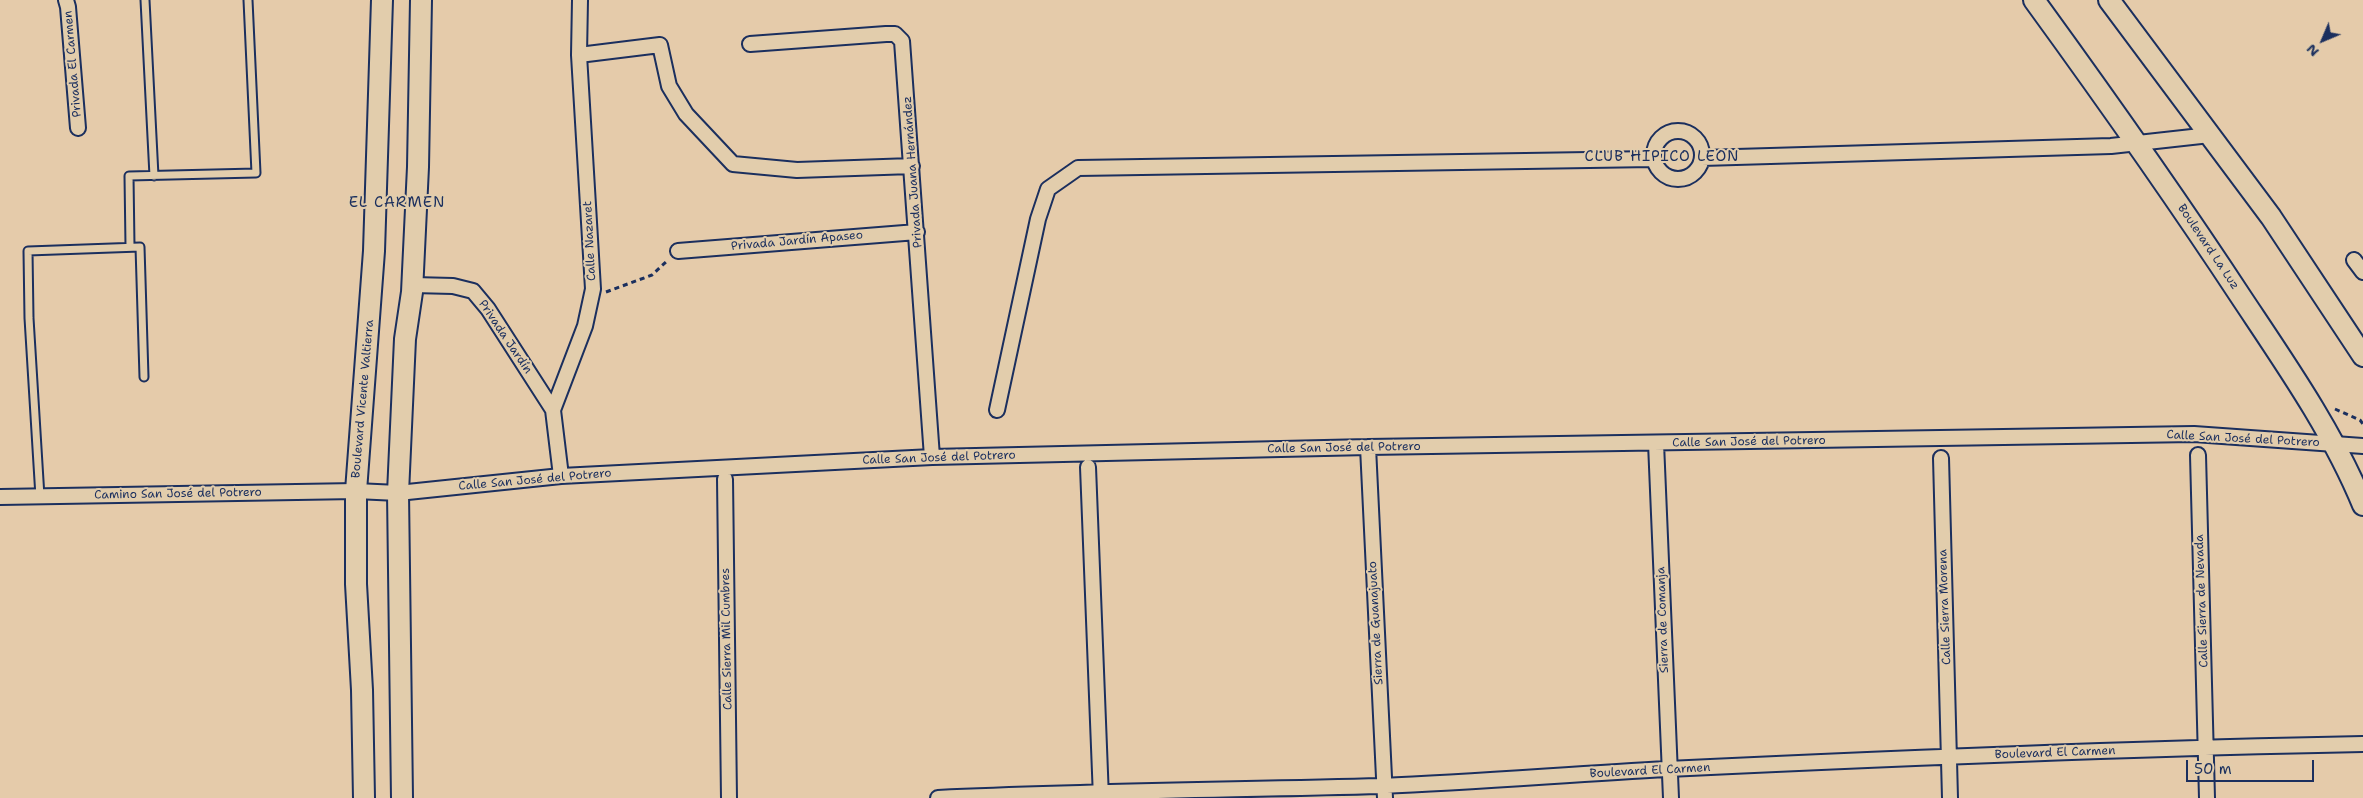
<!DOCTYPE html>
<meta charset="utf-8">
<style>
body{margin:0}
#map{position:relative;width:2363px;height:798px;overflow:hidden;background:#e5cbaa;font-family:"Shantell Sans",sans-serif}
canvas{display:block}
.north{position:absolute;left:2298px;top:15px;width:50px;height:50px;-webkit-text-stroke:4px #e2cdac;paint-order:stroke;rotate:225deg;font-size:14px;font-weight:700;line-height:20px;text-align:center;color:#1b2f5e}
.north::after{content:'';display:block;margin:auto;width:18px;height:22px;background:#1b2f5e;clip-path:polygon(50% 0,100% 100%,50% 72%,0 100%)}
.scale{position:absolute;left:2186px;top:760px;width:128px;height:22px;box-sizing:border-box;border:2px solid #1b2f5e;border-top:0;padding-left:6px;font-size:15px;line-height:18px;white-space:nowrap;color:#1b2f5e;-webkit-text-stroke:4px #e2cdac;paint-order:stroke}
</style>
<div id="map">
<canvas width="2363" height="798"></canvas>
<div class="north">N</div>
<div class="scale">50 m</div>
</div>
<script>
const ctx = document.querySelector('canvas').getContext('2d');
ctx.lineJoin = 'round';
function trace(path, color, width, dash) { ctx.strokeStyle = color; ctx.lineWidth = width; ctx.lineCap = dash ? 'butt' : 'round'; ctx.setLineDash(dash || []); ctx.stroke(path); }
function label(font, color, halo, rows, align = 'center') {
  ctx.font = font + ' "Shantell Sans",sans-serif'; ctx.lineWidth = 4; ctx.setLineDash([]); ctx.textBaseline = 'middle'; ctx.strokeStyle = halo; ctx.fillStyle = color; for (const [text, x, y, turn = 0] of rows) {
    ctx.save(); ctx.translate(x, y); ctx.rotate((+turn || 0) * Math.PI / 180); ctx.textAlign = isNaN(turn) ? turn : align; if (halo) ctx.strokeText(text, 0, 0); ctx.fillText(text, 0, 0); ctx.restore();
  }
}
const path = new Path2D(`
 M 606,292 L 652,275 L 668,260
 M 2335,409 L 2360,420 L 2363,424`);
const service = new Path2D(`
 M 145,0 L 154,176
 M 130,246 L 129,176 L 256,173 L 248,0
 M 40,497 L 29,318 L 28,251 L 140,247 L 144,377`);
const minor = new Path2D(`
 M 66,0 L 68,7 L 78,128
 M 750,44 L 886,34 L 895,34 L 902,41 L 932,457
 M 579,55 L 660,45 L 669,86 L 686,114 L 733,164 L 797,170 L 912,166
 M1654 155a24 24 0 1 1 48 0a24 24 0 1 1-48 0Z
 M 1702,158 L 2111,146 L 2210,135
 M 678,251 L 917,232
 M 2354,260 L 2363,272
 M 413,285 L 453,286 L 473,291 L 488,309 L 553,410
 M 997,410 L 1038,219 L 1048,189 L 1078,168 L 1653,159
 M 1656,443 L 1671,798
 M 1368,447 L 1385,798
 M 2198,455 L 2207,798
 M 1941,458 L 1950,798
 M 1088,467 L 1101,798
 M 561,476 L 553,410 L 585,326 L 593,289 L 579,55 L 580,0
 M 725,479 L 729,798
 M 0,497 L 356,491 L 398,493 L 561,476 L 932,457 L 1368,447 L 2194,434 L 2363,446
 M 938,798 C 1086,791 1234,790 1382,786 C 1477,782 1573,774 1668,769 C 1900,758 2131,748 2363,744`);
const secondary = new Path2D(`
 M 2034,0 C 2106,99 2176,198 2243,300 C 2287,366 2333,432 2363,505
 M 2109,0 L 2271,217 L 2363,356
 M 364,798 L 362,690 L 356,584 L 356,491 L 374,251 L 382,0
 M 402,798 L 398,493 L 405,339 L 412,292 L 418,167 L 421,0`);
const streetNames = [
 ["Privada El Carmen",73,64,-95],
 ["Privada Juana Hernández",913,172,-94],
 ["Calle Nazaret",590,241,-93],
 ["Privada Jardín Apaseo",797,241,-5],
 ["Boulevard La Luz",2208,247,56],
 ["Privada Jardín",505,337,56],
 ["Boulevard Vicente Valtierra",363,399,-85],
 ["Calle San José del Potrero",2243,439,3],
 ["Calle San José del Potrero",1749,442,-1],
 ["Calle San José del Potrero",1344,448,-1],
 ["Calle San José del Potrero",939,458,-2],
 ["Calle San José del Potrero",535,480,-5],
 ["Camino San José del Potrero",178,494,-1],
 ["Calle Sierra de Nevada",2202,601,-92],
 ["Calle Sierra Morena",1945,607,-92],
 ["Sierra de Comanja",1663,620,-92],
 ["Sierra de Guanajuato",1376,623,-93],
 ["Calle Sierra Mil Cumbres",727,639,-91],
 ["Boulevard El Carmen",2055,753,-2],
 ["Boulevard El Carmen",1650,771,-3]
];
const quarterNames = [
 ["CLUB HIPICO LEON",1662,157],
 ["EL CARMEN",397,203]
];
trace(service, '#1b2f5e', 11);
trace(minor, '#1b2f5e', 18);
trace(secondary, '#1b2f5e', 24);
trace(path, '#1b2f5e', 3, [5, 4]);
trace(service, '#e2cdac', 7);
trace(minor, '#e2cdac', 14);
trace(secondary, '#e2cdac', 20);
label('12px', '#1b2f5e', '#e2cdac', streetNames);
ctx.letterSpacing = '1px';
label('15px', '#1b2f5e', '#e2cdac', quarterNames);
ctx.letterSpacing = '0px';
</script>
